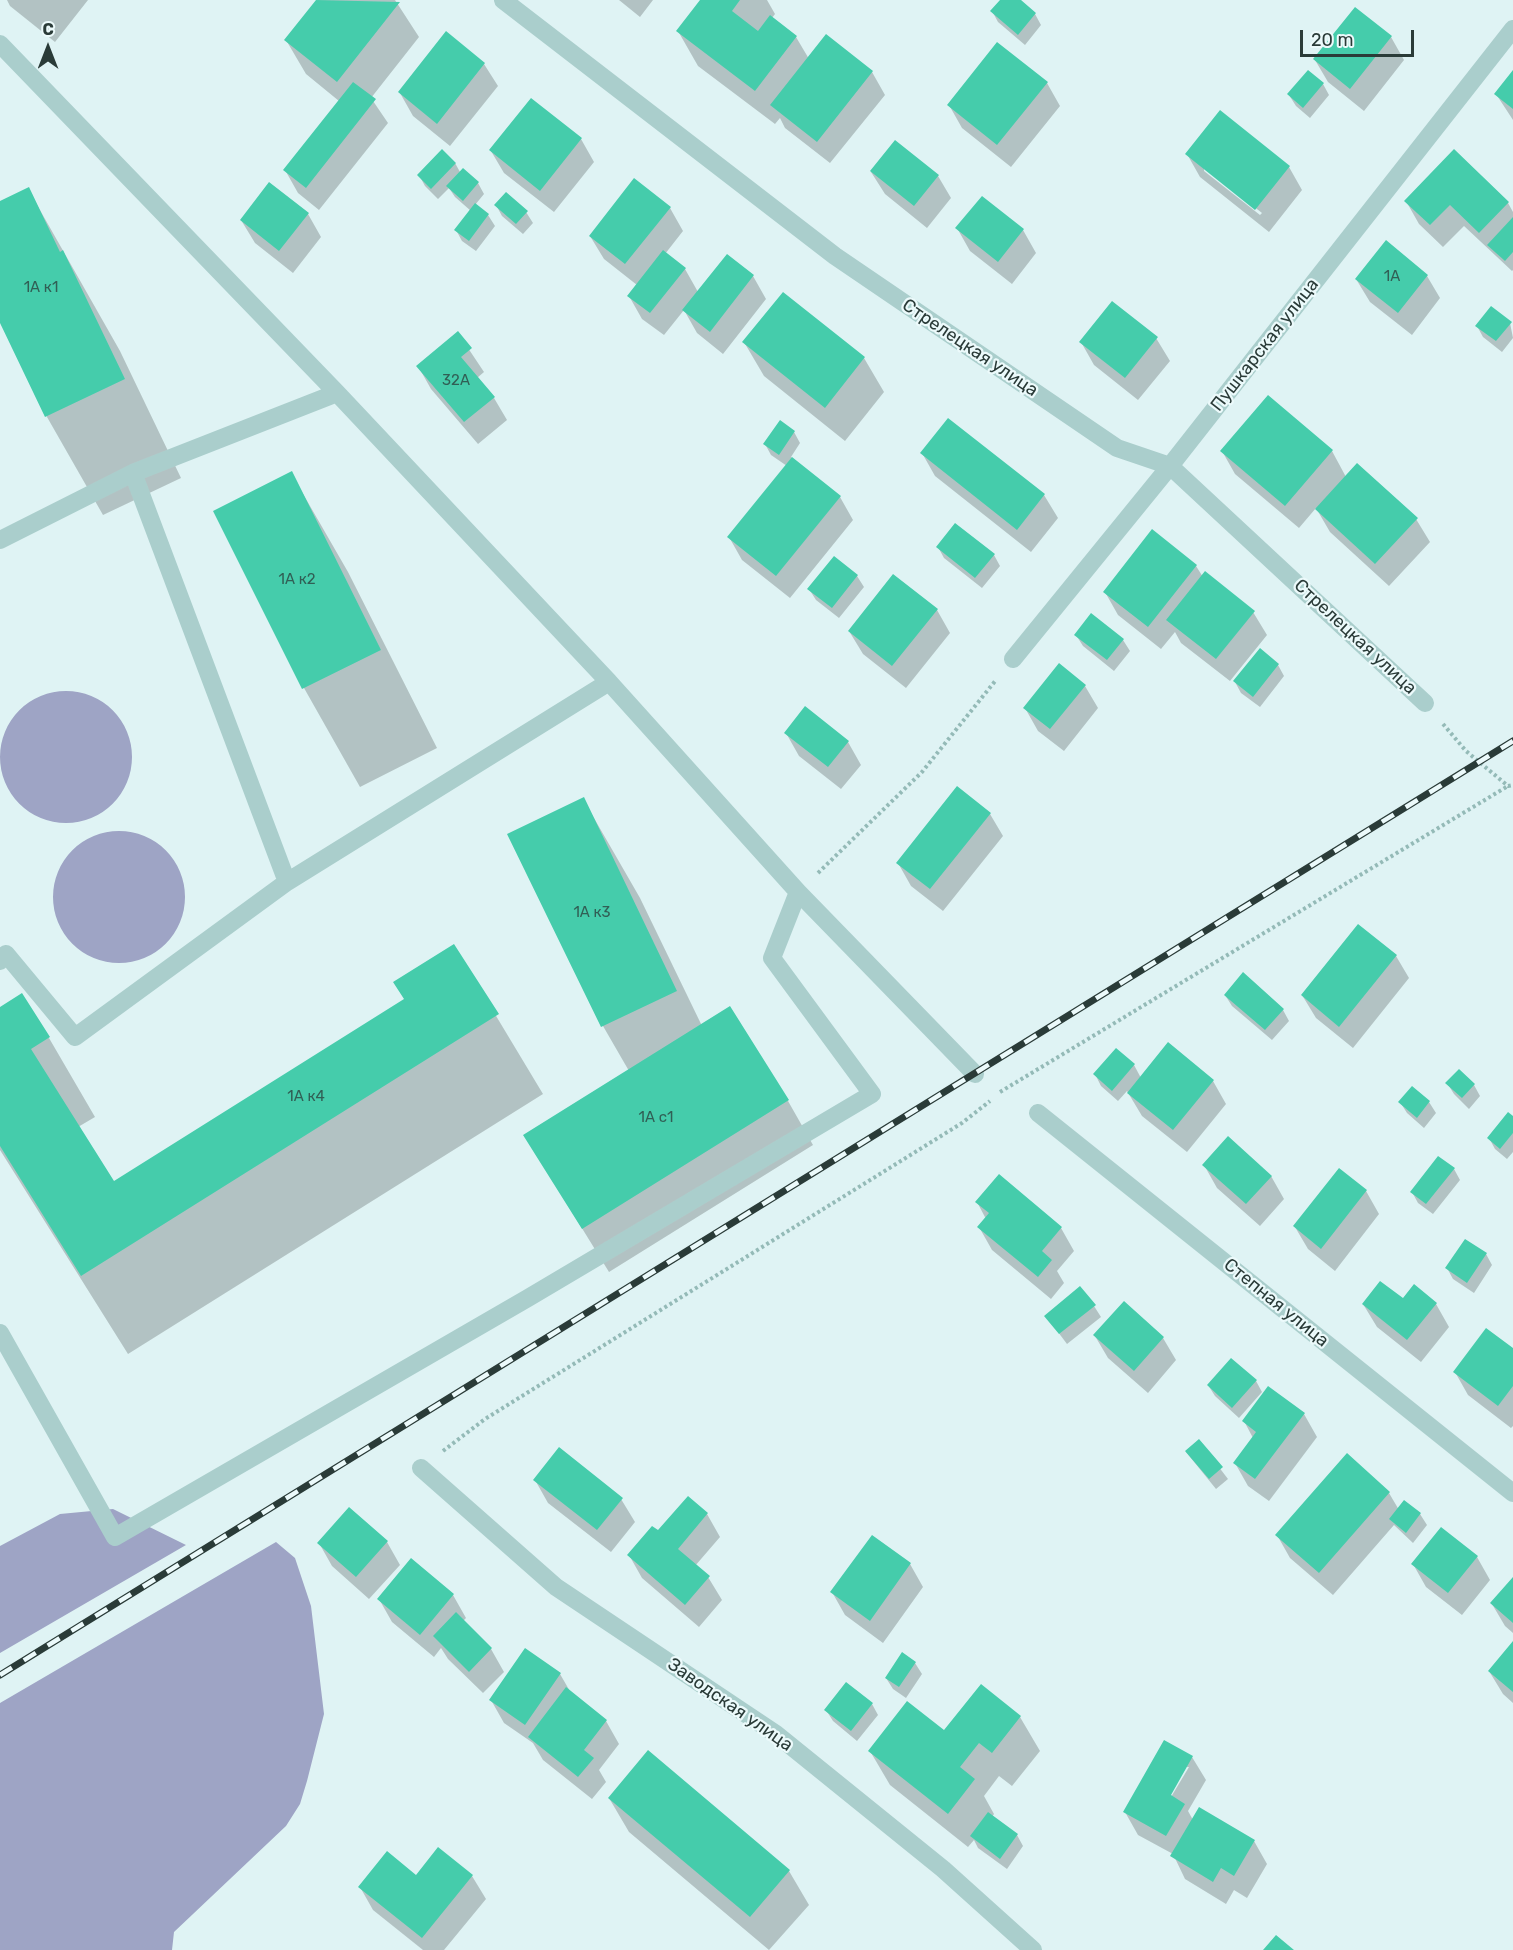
<!DOCTYPE html>
<meta charset="utf-8">
<style>
body{margin:0}
#map{position:relative;width:1513px;height:1950px;overflow:hidden;background:#dff3f4;font-family:Rubik,sans-serif}
canvas{display:block}
.north{position:absolute;left:18px;top:18px;width:60px;height:60px;-webkit-text-stroke:4px #ecfafb;paint-order:stroke;rotate:0deg;font-size:16px;font-weight:700;line-height:24px;text-align:center;color:#2a3b38}
.north::after{content:'';display:block;margin:auto;width:21px;height:27px;background:#2a3b38;clip-path:polygon(50% 0,100% 100%,50% 72%,0 100%)}
.scale{position:absolute;left:1300px;top:30px;width:114px;height:27px;box-sizing:border-box;border:3px solid #2a3b38;border-top:0;padding-left:8px;font-size:18px;line-height:21px;white-space:nowrap;color:#2a3b38;-webkit-text-stroke:4px #ecfafb;paint-order:stroke}
</style>
<div id="map">
<canvas width="1513" height="1950"></canvas>
<div class="north">С</div>
<div class="scale">20 m</div>
</div>
<script>
const ctx = document.querySelector('canvas').getContext('2d');
ctx.lineJoin = 'round';
function fillPath(path, color) { ctx.fillStyle = color; ctx.fill(path, 'evenodd'); }
function trace(path, color, width, dash) { ctx.strokeStyle = color; ctx.lineWidth = width; ctx.lineCap = dash ? 'butt' : 'round'; ctx.setLineDash(dash || []); ctx.stroke(path); }
function label(font, color, halo, rows, align = 'center') {
  ctx.font = font + ' Rubik,sans-serif'; ctx.lineWidth = 4.5; ctx.setLineDash([]); ctx.textBaseline = 'middle'; ctx.strokeStyle = halo; ctx.fillStyle = color; for (const [text, x, y, turn = 0] of rows) {
    ctx.save(); ctx.translate(x, y); ctx.rotate((+turn || 0) * Math.PI / 180); ctx.textAlign = isNaN(turn) ? turn : align; if (halo) ctx.strokeText(text, 0, 0); ctx.fillText(text, 0, 0); ctx.restore();
  }
}
const green = new Path2D(`
 M0 757a66 66 0 1 1 132 0a66 66 0 1 1-132 0Z
 M53 897a66 66 0 1 1 132 0a66 66 0 1 1-132 0Z
 M 113,1509 L 186,1545 L 0,1653 L 0,1546 L 60,1514 Z
 M 276,1542 L 295,1558 L 311,1606 L 324,1714 L 307,1781 L 300,1804 L 286,1826 L 174,1932 L 172,1950 L 0,1950 L 0,1703 Z`);
const shadow = new Path2D(`
 M 7,0 L 88,0 L 55,42 L 10,6 Z
 M 318,0 L 395,0 L 419,37 L 371,98 L 388,123 L 319,210 L 298,193 L 285,170 L 339,101 L 306,74 L 286,40 Z
 M 619,0 L 653,0 L 640,17 Z
 M 702,0 L 767,0 L 775,14 L 772,18 L 796,37 L 809,59 L 872,72 L 885,95 L 830,163 L 785,128 L 780,118 L 775,124 L 698,66 L 678,31 Z
 M 1002,0 L 1019,0 L 1035,14 L 1041,25 L 1025,45 L 998,22 L 992,11 Z
 M 1391,37 L 1404,60 L 1364,111 L 1328,82 L 1315,60 Z
 M 484,64 L 498,86 L 450,146 L 413,116 L 400,93 Z
 M 1513,72 L 1513,120 L 1496,94 Z
 M 1047,83 L 1060,106 L 1011,167 L 962,128 L 949,105 Z
 M 1323,84 L 1329,95 L 1310,118 L 1296,106 L 1289,95 Z
 M 581,139 L 594,162 L 554,212 L 504,173 L 491,151 Z
 M 1187,154 L 1289,167 L 1302,190 L 1269,232 L 1200,177 ZM 1204,167 L 1262,213 L 1260,215 L 1204,171 Z
 M 455,163 L 460,172 L 463,170 L 478,183 L 484,194 L 475,205 L 488,215 L 495,226 L 476,251 L 462,241 L 456,230 L 471,211 L 455,197 L 449,188 L 438,199 L 425,186 L 419,175 Z
 M 871,172 L 938,176 L 951,198 L 927,228 L 885,194 Z
 M 270,184 L 308,214 L 321,237 L 293,273 L 255,243 L 241,220 Z
 M 28,189 L 120,351 L 181,478 L 103,515 L 47,417 L 0,320 L 0,203 Z
 M 982,198 L 1023,230 L 1036,253 L 1012,284 L 970,251 L 957,228 Z
 M 1406,201 L 1508,203 L 1513,212 L 1513,270 L 1512,271 L 1464,226 L 1443,247 L 1419,224 Z
 M 496,205 L 526,212 L 533,223 L 523,234 L 502,216 Z
 M 670,208 L 683,231 L 665,254 L 685,269 L 698,292 L 727,256 L 753,276 L 766,299 L 723,354 L 697,333 L 684,310 L 664,335 L 642,319 L 629,296 L 637,285 L 604,259 L 590,236 Z
 M 1427,276 L 1440,298 L 1412,335 L 1370,302 L 1356,279 Z
 M 1510,323 L 1513,338 L 1502,352 L 1483,337 L 1477,326 Z
 M 458,333 L 484,372 L 477,378 L 494,398 L 507,420 L 478,444 L 431,389 L 418,366 Z
 M 1156,338 L 1170,361 L 1138,400 L 1094,365 L 1081,342 Z
 M 744,342 L 864,358 L 884,392 L 845,441 L 764,376 Z
 M 949,420 L 1044,495 L 1058,518 L 1031,552 L 935,476 L 922,453 Z
 M 794,432 L 800,443 L 791,457 L 840,497 L 853,520 L 790,598 L 742,560 L 729,537 L 787,466 L 771,455 L 765,444 Z
 M 1222,451 L 1332,451 L 1346,477 L 1416,519 L 1430,542 L 1389,586 L 1330,532 L 1316,508 L 1299,528 L 1235,474 Z
 M 291,473 L 348,572 L 437,748 L 360,787 L 304,688 L 215,511 Z
 M 938,547 L 994,555 L 1000,566 L 982,588 L 944,558 Z
 M 834,558 L 857,576 L 864,587 L 839,618 L 816,600 L 809,589 Z
 M 1196,566 L 1203,577 L 1253,612 L 1267,635 L 1230,681 L 1181,643 L 1175,632 L 1161,649 L 1118,615 L 1105,592 Z
 M 893,576 L 937,610 L 950,633 L 906,688 L 863,654 L 849,631 Z
 M 1076,635 L 1123,640 L 1130,651 L 1114,671 L 1083,646 Z
 M 1260,650 L 1278,665 L 1284,676 L 1260,707 L 1241,693 L 1235,682 Z
 M 1085,686 L 1098,708 L 1064,751 L 1038,731 L 1025,708 Z
 M 786,733 L 848,742 L 861,765 L 841,789 L 799,756 Z
 M 583,799 L 640,898 L 702,1026 L 788,1101 L 813,1145 L 609,1272 L 525,1136 L 629,1071 L 603,1026 L 509,835 Z
 M 990,814 L 1003,836 L 943,911 L 911,886 L 898,863 Z
 M 454,946 L 543,1094 L 128,1354 L 0,1150 L 0,1009 L 49,1038 L 95,1117 L 78,1127 L 114,1183 L 405,1000 Z
 M 1396,956 L 1409,978 L 1353,1048 L 1316,1018 L 1302,995 Z
 M 1225,995 L 1283,1010 L 1289,1021 L 1272,1040 L 1232,1006 Z
 M 1168,1044 L 1213,1081 L 1226,1104 L 1187,1152 L 1142,1116 L 1127,1091 L 1118,1101 L 1101,1086 L 1095,1074 L 1134,1065 L 1141,1078 Z
 M 1447,1083 L 1474,1085 L 1480,1096 L 1469,1109 L 1454,1094 Z
 M 1400,1102 L 1429,1102 L 1436,1113 L 1424,1128 L 1407,1113 Z
 M 1513,1118 L 1513,1152 L 1507,1159 L 1495,1149 L 1489,1138 Z
 M 1204,1165 L 1271,1176 L 1284,1199 L 1260,1226 L 1217,1188 Z
 M 1454,1169 L 1460,1180 L 1433,1214 L 1418,1203 L 1412,1192 Z
 M 1339,1170 L 1366,1191 L 1379,1214 L 1335,1271 L 1308,1249 L 1295,1227 Z
 M 977,1202 L 1061,1228 L 1074,1251 L 1057,1271 L 1064,1283 L 1051,1299 L 992,1250 L 979,1227 L 986,1219 Z
 M 1486,1254 L 1492,1265 L 1474,1293 L 1453,1279 L 1447,1268 Z
 M 1403,1301 L 1436,1304 L 1449,1327 L 1421,1362 L 1377,1327 L 1363,1304 Z
 M 1094,1306 L 1101,1317 L 1067,1344 L 1046,1316 Z
 M 1095,1336 L 1163,1338 L 1176,1360 L 1148,1393 L 1108,1358 Z
 M 1513,1350 L 1513,1426 L 1511,1428 L 1468,1395 L 1455,1372 Z
 M 1256,1381 L 1262,1392 L 1239,1418 L 1215,1396 L 1208,1385 Z
 M 1304,1414 L 1317,1437 L 1269,1501 L 1248,1486 L 1235,1463 L 1253,1438 L 1244,1421 Z
 M 1199,1441 L 1228,1479 L 1216,1489 L 1186,1452 Z
 M 535,1480 L 621,1499 L 635,1522 L 611,1552 L 548,1503 Z
 M 1389,1493 L 1399,1510 L 1405,1502 L 1420,1514 L 1427,1525 L 1413,1543 L 1394,1525 L 1333,1595 L 1290,1558 L 1277,1535 Z
 M 707,1514 L 720,1537 L 695,1566 L 708,1577 L 722,1600 L 699,1627 L 642,1578 L 629,1555 L 658,1532 Z
 M 872,1537 L 910,1564 L 923,1587 L 883,1643 L 845,1615 L 832,1592 Z
 M 387,1542 L 400,1565 L 369,1599 L 332,1566 L 319,1543 Z
 M 1477,1557 L 1490,1580 L 1462,1615 L 1426,1587 L 1413,1564 Z
 M 1513,1581 L 1513,1633 L 1505,1626 L 1492,1604 Z
 M 453,1595 L 466,1618 L 463,1621 L 491,1649 L 504,1672 L 483,1693 L 448,1659 L 441,1648 L 434,1657 L 392,1622 L 379,1599 Z
 M 1513,1643 L 1513,1703 L 1503,1694 L 1489,1671 Z
 M 915,1663 L 922,1674 L 906,1698 L 893,1689 L 886,1678 Z
 M 560,1674 L 571,1693 L 606,1721 L 619,1744 L 599,1770 L 606,1782 L 592,1799 L 543,1760 L 533,1743 L 504,1723 L 491,1700 Z
 M 872,1704 L 878,1715 L 857,1741 L 833,1721 L 826,1710 Z
 M 1020,1717 L 1040,1751 L 1012,1786 L 999,1776 L 984,1796 L 994,1814 L 992,1817 L 1017,1835 L 1023,1846 L 1007,1869 L 978,1848 L 974,1840 L 968,1847 L 890,1785 L 870,1751 Z
 M 1165,1742 L 1192,1757 L 1206,1780 L 1188,1811 L 1193,1820 L 1254,1841 L 1267,1864 L 1247,1898 L 1234,1890 L 1226,1904 L 1185,1879 L 1173,1854 L 1138,1835 L 1125,1812 ZM 1186,1767 L 1189,1767 L 1168,1802 L 1166,1801 Z
 M 609,1798 L 789,1871 L 809,1905 L 769,1950 L 629,1832 Z
 M 438,1849 L 472,1876 L 486,1899 L 444,1950 L 423,1950 L 373,1910 L 360,1887 L 416,1877 Z`);
const building = new Path2D(`
 M 316,0 L 400,2 L 337,82 L 284,40 Z
 M 700,0 L 740,0 L 732,11 L 758,31 L 770,15 L 797,36 L 755,91 L 676,31 Z
 M 1000,0 L 1021,0 L 1036,13 L 1018,35 L 990,11 Z
 M 1355,7 L 1392,36 L 1350,89 L 1313,59 Z
 M 446,31 L 485,63 L 437,124 L 398,92 Z
 M 826,34 L 873,71 L 817,142 L 770,105 Z
 M 997,42 L 1048,82 L 997,145 L 947,105 Z
 M 1308,70 L 1324,83 L 1303,108 L 1287,94 Z
 M 1513,70 L 1513,109 L 1494,94 Z
 M 353,82 L 376,99 L 306,188 L 283,170 Z
 M 531,98 L 582,138 L 540,191 L 489,150 Z
 M 1220,110 L 1290,166 L 1255,210 L 1185,154 Z
 M 895,140 L 939,175 L 914,206 L 870,171 Z
 M 442,149 L 456,163 L 431,189 L 417,175 Z
 M 1454,149 L 1509,202 L 1479,233 L 1450,205 L 1430,225 L 1404,201 Z
 M 463,168 L 479,182 L 463,201 L 446,186 Z
 M 634,178 L 671,207 L 625,264 L 589,236 Z
 M 269,182 L 309,213 L 279,251 L 240,220 Z
 M 29,187 L 60,252 L 63,250 L 125,379 L 45,417 L 0,323 L 0,201 Z
 M 506,192 L 528,211 L 516,224 L 494,205 Z
 M 982,196 L 1024,229 L 998,262 L 955,228 Z
 M 475,203 L 489,214 L 469,241 L 454,230 Z
 M 1513,217 L 1513,252 L 1505,261 L 1487,245 Z
 M 1386,240 L 1428,275 L 1398,313 L 1355,279 Z
 M 663,250 L 686,268 L 650,313 L 627,296 Z
 M 727,254 L 754,275 L 710,332 L 682,310 Z
 M 783,292 L 865,357 L 825,408 L 742,342 Z
 M 1112,301 L 1158,337 L 1125,378 L 1079,342 Z
 M 1491,306 L 1512,322 L 1496,341 L 1475,326 Z
 M 458,331 L 472,348 L 461,357 L 495,397 L 464,422 L 416,366 Z
 M 1268,395 L 1333,450 L 1285,506 L 1220,451 Z
 M 948,418 L 1045,494 L 1017,530 L 920,453 Z
 M 780,420 L 795,431 L 779,455 L 763,444 Z
 M 792,457 L 841,496 L 776,576 L 727,537 Z
 M 1357,463 L 1418,518 L 1375,564 L 1315,509 Z
 M 292,471 L 381,650 L 302,689 L 213,511 Z
 M 955,523 L 995,554 L 975,578 L 936,547 Z
 M 1152,529 L 1197,565 L 1148,627 L 1103,592 Z
 M 834,556 L 858,575 L 832,608 L 807,589 Z
 M 1205,571 L 1255,611 L 1216,659 L 1166,620 Z
 M 893,574 L 938,609 L 892,666 L 848,631 Z
 M 1091,613 L 1124,639 L 1107,660 L 1074,635 Z
 M 1260,648 L 1279,664 L 1253,697 L 1233,681 Z
 M 1059,663 L 1086,685 L 1050,729 L 1023,708 Z
 M 805,706 L 849,741 L 828,767 L 784,733 Z
 M 957,786 L 991,813 L 930,889 L 896,863 Z
 M 584,797 L 677,991 L 601,1027 L 507,834 Z
 M 1358,924 L 1397,955 L 1339,1027 L 1301,995 Z
 M 454,944 L 499,1014 L 81,1276 L 0,1146 L 0,1007 L 22,993 L 50,1037 L 31,1049 L 114,1181 L 404,999 L 393,982 Z
 M 1243,972 L 1284,1009 L 1265,1030 L 1224,995 Z
 M 730,1006 L 789,1100 L 582,1229 L 523,1135 Z
 M 1168,1042 L 1214,1080 L 1173,1130 L 1127,1093 Z
 M 1116,1048 L 1135,1064 L 1112,1091 L 1093,1074 Z
 M 1459,1069 L 1475,1084 L 1462,1098 L 1445,1083 Z
 M 1412,1086 L 1430,1101 L 1417,1118 L 1398,1102 Z
 M 1508,1112 L 1513,1116 L 1513,1133 L 1500,1149 L 1487,1138 Z
 M 1228,1136 L 1272,1176 L 1246,1204 L 1202,1165 Z
 M 1438,1156 L 1455,1168 L 1426,1204 L 1410,1192 Z
 M 1339,1168 L 1367,1190 L 1321,1249 L 1293,1226 Z
 M 999,1174 L 1062,1227 L 1042,1251 L 1052,1260 L 1038,1277 L 977,1227 L 989,1213 L 975,1202 Z
 M 1465,1239 L 1487,1253 L 1467,1283 L 1445,1268 Z
 M 1380,1281 L 1403,1298 L 1414,1284 L 1437,1303 L 1407,1340 L 1362,1304 Z
 M 1080,1286 L 1096,1305 L 1059,1334 L 1044,1316 Z
 M 1124,1301 L 1164,1337 L 1134,1371 L 1093,1335 Z
 M 1486,1328 L 1513,1348 L 1513,1386 L 1498,1406 L 1453,1372 Z
 M 1231,1358 L 1257,1380 L 1232,1408 L 1207,1385 Z
 M 1268,1386 L 1305,1413 L 1255,1479 L 1233,1463 L 1256,1432 L 1242,1421 Z
 M 1199,1439 L 1223,1467 L 1209,1479 L 1185,1451 Z
 M 559,1447 L 623,1498 L 597,1530 L 533,1480 Z
 M 1347,1453 L 1390,1492 L 1319,1573 L 1275,1535 Z
 M 688,1496 L 708,1513 L 678,1549 L 710,1576 L 685,1605 L 627,1555 L 652,1526 L 658,1530 Z
 M 1404,1500 L 1421,1513 L 1406,1533 L 1389,1519 Z
 M 349,1507 L 388,1541 L 356,1577 L 317,1543 Z
 M 1441,1527 L 1478,1556 L 1448,1593 L 1411,1564 Z
 M 872,1535 L 911,1563 L 870,1621 L 830,1592 Z
 M 411,1558 L 454,1594 L 420,1635 L 377,1599 Z
 M 1513,1577 L 1513,1623 L 1490,1603 Z
 M 456,1612 L 492,1648 L 469,1672 L 433,1636 Z
 M 1513,1641 L 1513,1692 L 1488,1671 Z
 M 525,1648 L 561,1673 L 525,1725 L 489,1700 Z
 M 902,1652 L 916,1662 L 899,1687 L 885,1678 Z
 M 846,1682 L 873,1703 L 851,1731 L 824,1710 Z
 M 981,1684 L 1021,1716 L 992,1753 L 979,1743 L 960,1767 L 975,1779 L 948,1814 L 868,1751 L 907,1701 L 944,1730 Z
 M 566,1687 L 607,1720 L 584,1750 L 594,1758 L 578,1777 L 528,1737 Z
 M 1164,1740 L 1193,1756 L 1171,1795 L 1185,1804 L 1166,1836 L 1123,1812 Z
 M 648,1750 L 790,1870 L 750,1917 L 608,1798 Z
 M 1199,1807 L 1255,1840 L 1234,1876 L 1221,1868 L 1213,1882 L 1170,1856 Z
 M 988,1812 L 1018,1834 L 1000,1859 L 970,1836 Z
 M 438,1847 L 473,1875 L 422,1938 L 358,1887 L 387,1851 L 416,1875 Z
 M 1276,1935 L 1294,1950 L 1263,1950 Z`);
const path = new Path2D(`
 M 1443,724 L 1466,751 L 1508,786 L 1513,785
 M 818,873 L 922,772 L 996,680
 M 1000,1092 L 1508,786
 M 443,1451 L 485,1419 L 962,1123 L 990,1101`);
const lane = new Path2D(`
 M 0,44 L 337,393 L 609,682 L 287,882 L 133,473 L 0,540
 M 133,473 L 337,393
 M 609,682 L 798,892 L 975,1074
 M 0,961 L 6,954 L 75,1037 L 287,882
 M 0,1333 L 115,1537 L 528,1298 L 872,1094 L 772,958 L 798,892`);
const street = new Path2D(`
 M 503,0 L 835,256 L 1117,448 L 1170,466 L 1425,703
 M 1013,659 L 1170,466 L 1513,29
 M 1038,1113 L 1513,1493
 M 421,1468 L 556,1587 L 776,1734 L 943,1869 L 1033,1950`);
const rail = new Path2D(`
 M 0,1675 L 1513,741`);
const numberNames = [
 ["1А",1392,277],
 ["1А к1",41,288],
 ["32А",456,381],
 ["1А к2",297,580],
 ["1А к3",592,913],
 ["1А к4",306,1097],
 ["1А с1",656,1118]
];
const streetNames = [
 ["Пушкарская улица",1265,345,-52],
 ["Стрелецкая улица",970,348,34],
 ["Стрелецкая улица",1355,637,43],
 ["Степная улица",1276,1303,39],
 ["Заводская улица",730,1705,35]
];
fillPath(green, '#9ea4c5');
fillPath(shadow, '#0003');
fillPath(building, '#45ccab');
trace(path, '#94bab7', 4, [3, 3]);
trace(lane, '#aacecc', 18);
trace(street, '#aacecc', 18);
trace(rail, '#2a3b38', 7);
trace(rail, '#ecfafb', 4.5, [14]);
label('15px', '#315f55', null, numberNames);
label('18px', '#2a3b38', '#ecfafb', streetNames);
</script>
